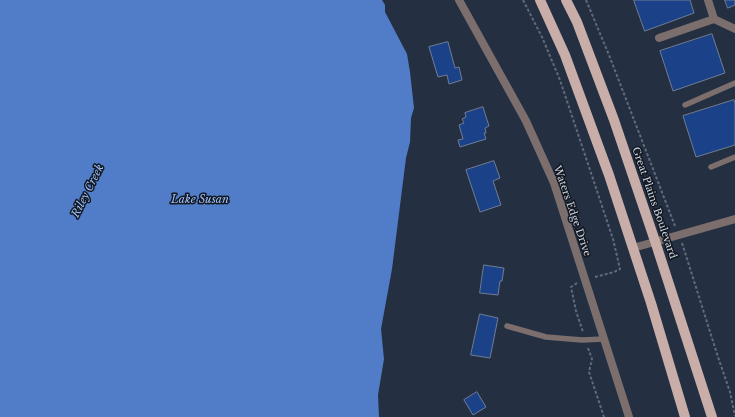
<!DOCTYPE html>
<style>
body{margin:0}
canvas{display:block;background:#242f42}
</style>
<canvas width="735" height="417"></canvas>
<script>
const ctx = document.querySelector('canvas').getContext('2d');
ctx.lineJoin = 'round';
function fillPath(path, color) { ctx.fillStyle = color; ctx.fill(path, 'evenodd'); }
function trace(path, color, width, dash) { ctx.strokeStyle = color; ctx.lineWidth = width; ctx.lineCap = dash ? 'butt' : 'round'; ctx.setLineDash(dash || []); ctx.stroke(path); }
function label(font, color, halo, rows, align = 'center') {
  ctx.font = font + ' "Libre Baskerville",serif'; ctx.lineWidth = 3; ctx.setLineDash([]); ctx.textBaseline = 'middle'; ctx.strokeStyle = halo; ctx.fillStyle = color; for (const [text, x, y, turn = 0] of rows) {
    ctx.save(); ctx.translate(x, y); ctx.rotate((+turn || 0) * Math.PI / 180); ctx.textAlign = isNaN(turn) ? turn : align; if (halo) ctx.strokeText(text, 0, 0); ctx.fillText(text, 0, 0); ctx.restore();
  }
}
const water = new Path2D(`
 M 0,0 L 382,0 L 385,5 L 385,12 L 407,54 L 410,72 L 414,108 L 411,118 L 410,142 L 406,158 L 392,269 L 381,329 L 384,359 L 378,395 L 379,417 L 0,417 Z`);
const building = new Path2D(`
 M 634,0 L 690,0 L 694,13 L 645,31 Z
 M 725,0 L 735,0 L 735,5 L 728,8 Z
 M 712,34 L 725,73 L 673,91 L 660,51 Z
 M 448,42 L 455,68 L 459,67 L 462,80 L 449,84 L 447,75 L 438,77 L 429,47 Z
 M 734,100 L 735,103 L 735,145 L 696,157 L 683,116 Z
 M 483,107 L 489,126 L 485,128 L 486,133 L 484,133 L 486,139 L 460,147 L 458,140 L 463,139 L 459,125 L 464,123 L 462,119 L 466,117 L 465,113 Z
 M 494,161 L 500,178 L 493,181 L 501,205 L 480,212 L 466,170 Z
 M 484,265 L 504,268 L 502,281 L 500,281 L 498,295 L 480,293 Z
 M 480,314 L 498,318 L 490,358 L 471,355 Z
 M 477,392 L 486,407 L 473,415 L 464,400 Z`);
const path = new Path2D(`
 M 523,0 L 542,37 L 560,80 L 613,239 L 620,269 L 614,272 L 595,277
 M 586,0 L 609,55 L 675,226
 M 682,243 L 718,357 L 730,392 L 735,416
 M 577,283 L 571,287 L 576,311 L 583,332
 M 588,348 L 592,359 L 589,372 L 604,417`);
const lane = new Path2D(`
 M 685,105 L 735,83
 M 711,167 L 735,157
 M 507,326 L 546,337 L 582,340 L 604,339`);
const street = new Path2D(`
 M 459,0 L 526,121 L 554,183 L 629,417
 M 708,0 L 714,19 L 735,29
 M 659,38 L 714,19
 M 633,248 L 735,219`);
const primary = new Path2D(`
 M 540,0 L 565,55 L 609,175 L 651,303 L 685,417
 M 566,0 L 577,22 L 614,120 L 655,241 L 712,417`);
const streetNames = [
 ["Great Plains Boulevard",654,203,71],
 ["Waters Edge Drive",572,211,71]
];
const waterNames = [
 ["Riley Creek",88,191,-63],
 ["Lake Susan",200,200]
];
fillPath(water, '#517cc7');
fillPath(building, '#1b4288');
trace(building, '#6f7d93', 1);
trace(path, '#606a7b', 2, [3, 2]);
trace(lane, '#7c6e6c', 5.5);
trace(street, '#7c6e6c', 8);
trace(primary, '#c8ada9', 10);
label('10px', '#cdd4e1', '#121720', streetNames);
label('italic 11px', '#9fc2fd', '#121720', waterNames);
</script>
